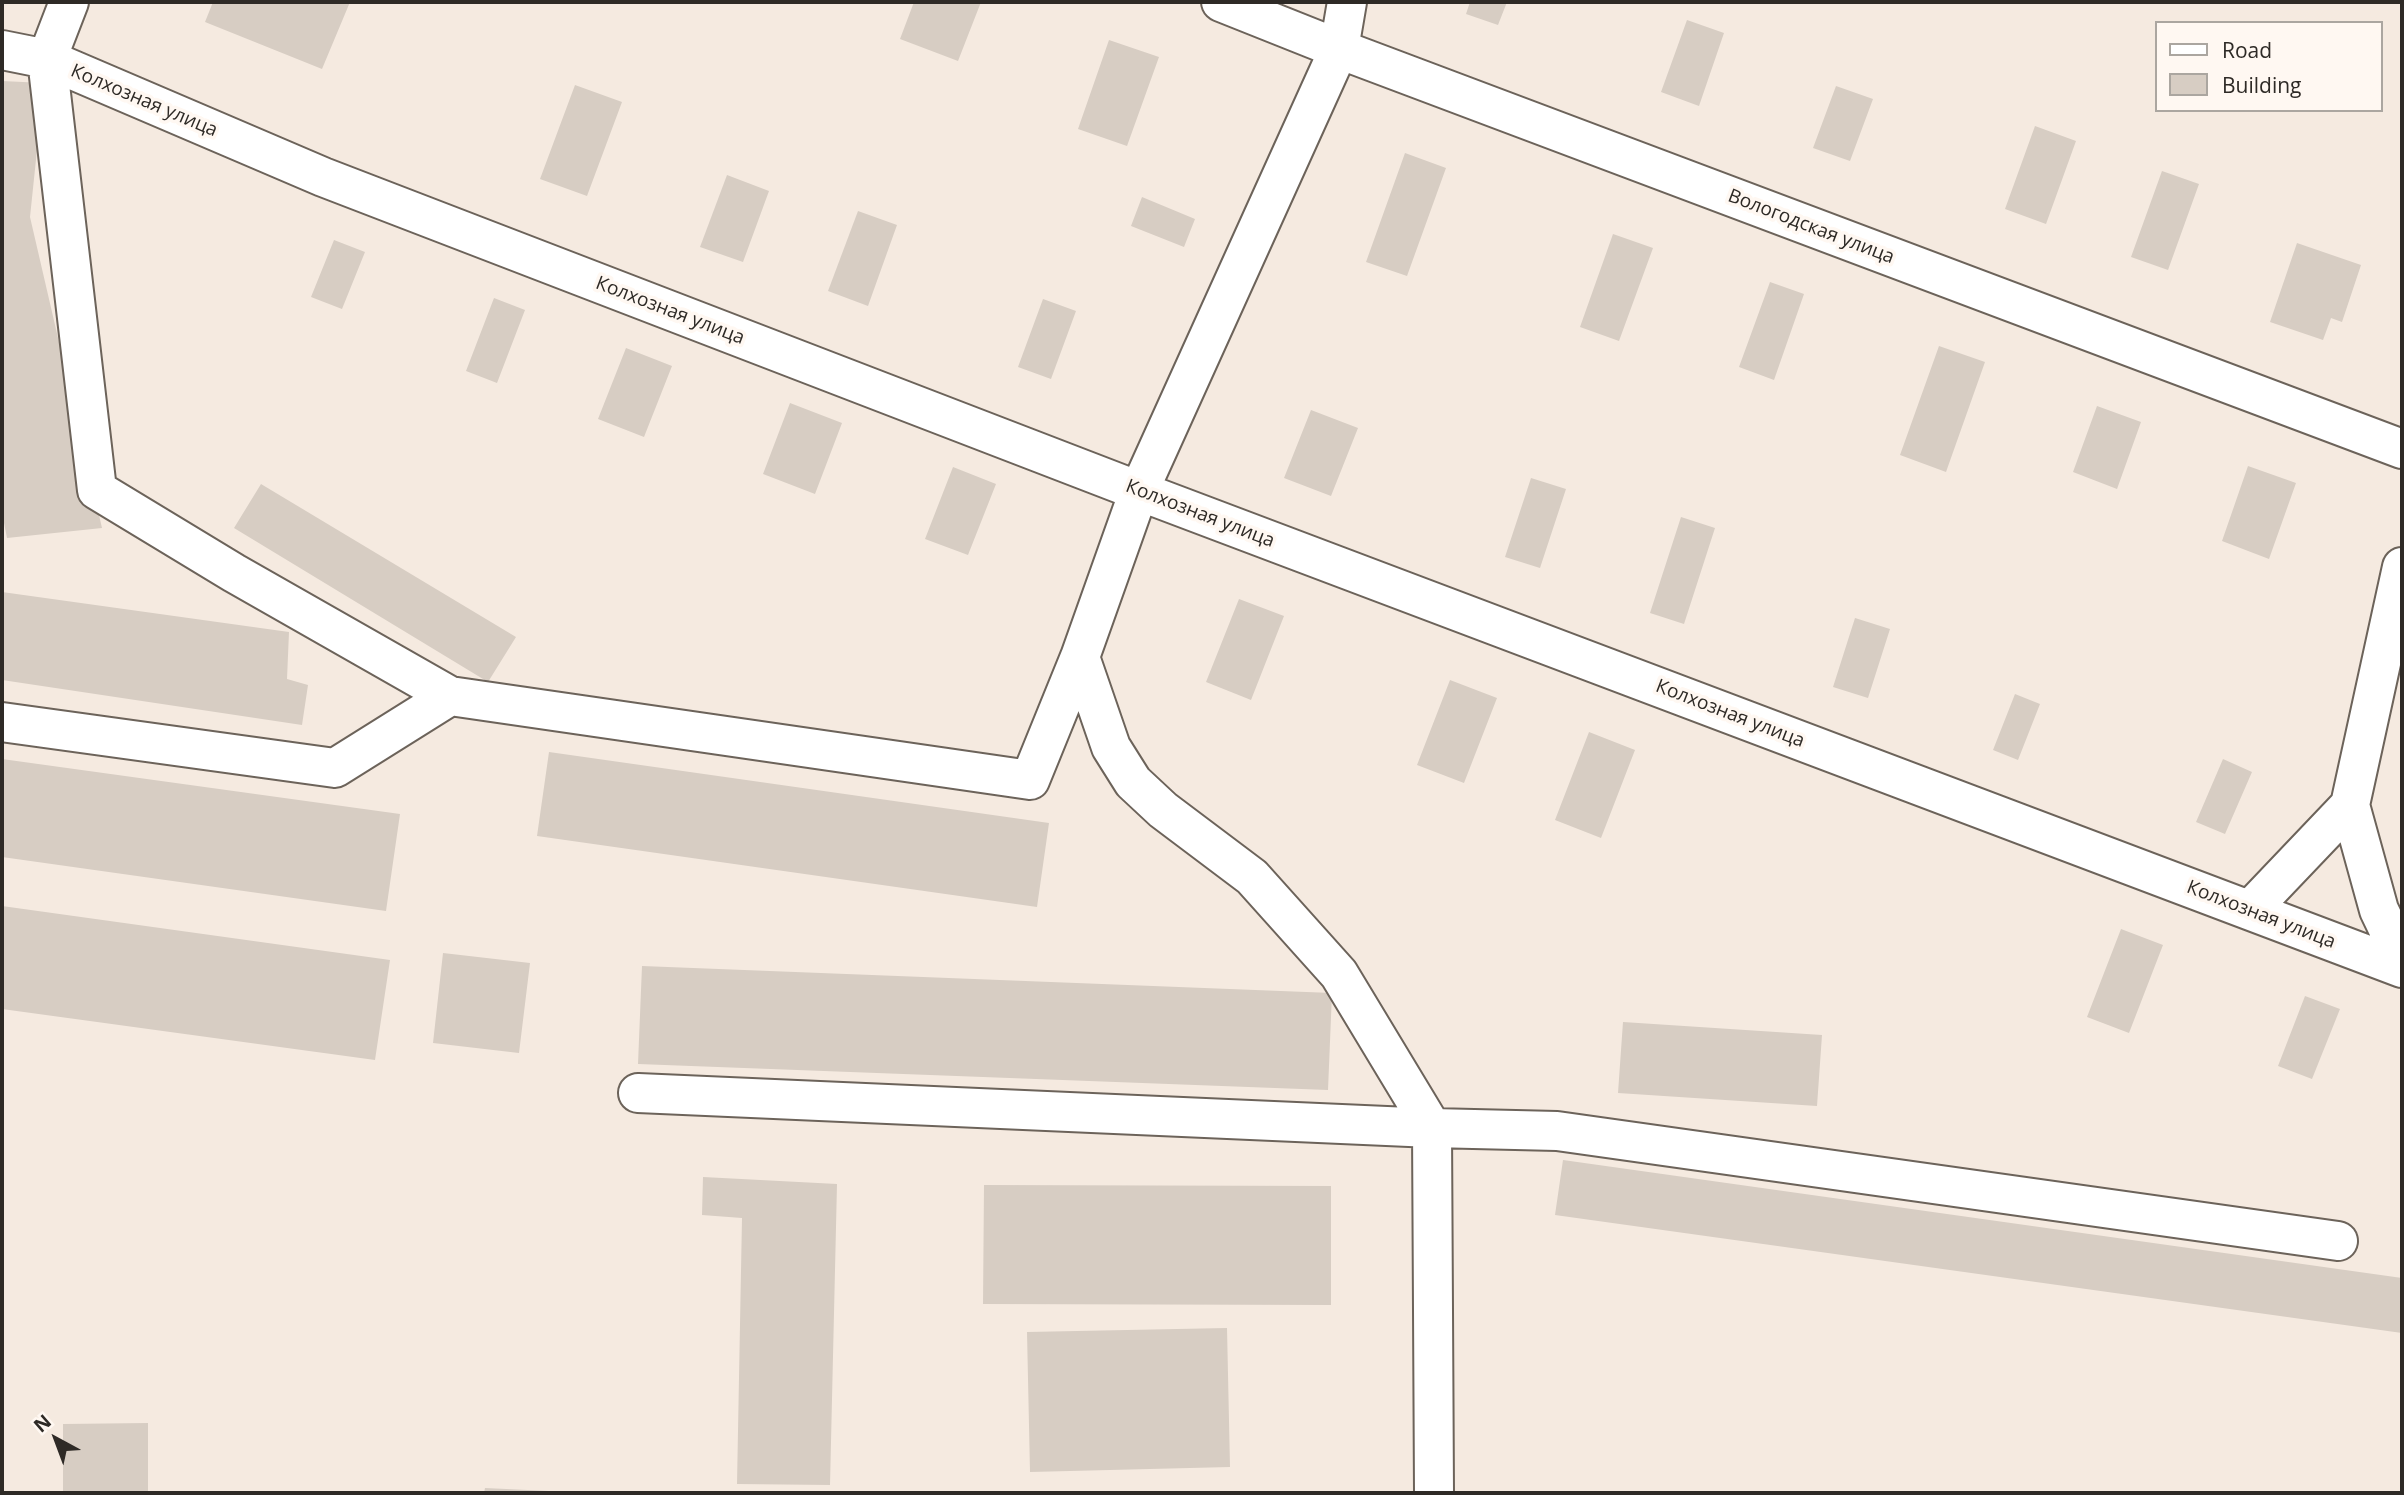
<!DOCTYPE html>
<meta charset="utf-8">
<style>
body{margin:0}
#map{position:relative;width:2404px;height:1495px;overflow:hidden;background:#f5eae0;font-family:"Open Sans",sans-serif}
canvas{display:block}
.frame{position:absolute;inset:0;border:4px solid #2e2a26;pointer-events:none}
.legend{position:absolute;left:2155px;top:21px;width:228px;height:91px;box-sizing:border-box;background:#fff8f2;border:2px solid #aba6a0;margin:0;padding:9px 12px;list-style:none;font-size:21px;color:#2e2a26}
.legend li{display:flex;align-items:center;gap:14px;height:35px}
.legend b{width:35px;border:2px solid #aba6a0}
.north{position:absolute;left:21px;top:1404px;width:70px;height:70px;-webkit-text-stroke:5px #fff8f2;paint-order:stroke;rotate:319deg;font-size:19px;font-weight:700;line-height:28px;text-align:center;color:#2e2a26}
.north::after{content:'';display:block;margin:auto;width:24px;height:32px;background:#2e2a26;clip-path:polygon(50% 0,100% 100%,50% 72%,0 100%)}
</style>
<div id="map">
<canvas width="2404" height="1495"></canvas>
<div class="frame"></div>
<ul class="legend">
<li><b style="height:9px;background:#fff"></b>Road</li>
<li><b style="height:19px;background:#d7cdc3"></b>Building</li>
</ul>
<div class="north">N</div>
</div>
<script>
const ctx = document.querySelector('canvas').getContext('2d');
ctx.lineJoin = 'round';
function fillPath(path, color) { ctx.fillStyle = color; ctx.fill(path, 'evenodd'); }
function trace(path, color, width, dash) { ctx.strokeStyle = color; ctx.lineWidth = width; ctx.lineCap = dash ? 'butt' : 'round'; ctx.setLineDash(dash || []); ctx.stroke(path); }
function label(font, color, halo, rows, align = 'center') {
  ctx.font = font + ' "Open Sans",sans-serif'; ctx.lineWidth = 7; ctx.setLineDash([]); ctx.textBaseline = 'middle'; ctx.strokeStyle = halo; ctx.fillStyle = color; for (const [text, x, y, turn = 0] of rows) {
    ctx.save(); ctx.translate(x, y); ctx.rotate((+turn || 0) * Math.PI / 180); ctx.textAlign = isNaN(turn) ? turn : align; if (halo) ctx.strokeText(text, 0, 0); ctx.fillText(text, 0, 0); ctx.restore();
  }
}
const building = new Path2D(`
 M 213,2 L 350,2 L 322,69 L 205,22 Z
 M 914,2 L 981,2 L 958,61 L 900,39 Z
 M 1470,2 L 1507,2 L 1498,25 L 1466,14 Z
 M 1687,20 L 1724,33 L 1699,106 L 1661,92 Z
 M 1109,40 L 1159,57 L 1127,146 L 1078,129 Z
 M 2,81 L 44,83 L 30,217 L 102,528 L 7,538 L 2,513 Z
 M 575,85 L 622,102 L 587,196 L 540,179 Z
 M 1836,86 L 1873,99 L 1850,161 L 1813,148 Z
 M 2035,126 L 2076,141 L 2046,224 L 2005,209 Z
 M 1405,153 L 1446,168 L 1407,276 L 1366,262 Z
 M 2162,171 L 2199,184 L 2168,270 L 2131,257 Z
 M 727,175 L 769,191 L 743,262 L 700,247 Z
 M 1142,197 L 1195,219 L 1184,247 L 1131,226 Z
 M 858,211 L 897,225 L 868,306 L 828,291 Z
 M 1613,234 L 1653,248 L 1619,341 L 1580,327 Z
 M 334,240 L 365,252 L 342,309 L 311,297 Z
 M 2297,243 L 2361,265 L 2342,322 L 2331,318 L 2323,340 L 2270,322 Z
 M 1770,282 L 1804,294 L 1774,380 L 1739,367 Z
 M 494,298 L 525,310 L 497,383 L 466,371 Z
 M 1043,299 L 1076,311 L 1051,379 L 1018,367 Z
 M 1939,346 L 1985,362 L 1946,472 L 1900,455 Z
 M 626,348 L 672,366 L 644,437 L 598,419 Z
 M 790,403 L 842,423 L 815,494 L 763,474 Z
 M 2097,406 L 2141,422 L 2117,489 L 2073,472 Z
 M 1311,410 L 1358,428 L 1331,496 L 1284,478 Z
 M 2248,466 L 2296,483 L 2269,559 L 2222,541 Z
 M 953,467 L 996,484 L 968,555 L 925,539 Z
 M 1531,478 L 1566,489 L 1540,568 L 1505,557 Z
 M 261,484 L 516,637 L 488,682 L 234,528 Z
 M 1681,517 L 1715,528 L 1684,624 L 1650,613 Z
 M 2,592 L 289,632 L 287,679 L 308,685 L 302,725 L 2,680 Z
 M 1239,599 L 1284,616 L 1251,700 L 1206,682 Z
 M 1855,618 L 1890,629 L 1868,698 L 1833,687 Z
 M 1450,680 L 1497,698 L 1464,783 L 1417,765 Z
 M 2015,694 L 2040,704 L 2018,760 L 1993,750 Z
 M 1589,732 L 1635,750 L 1601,838 L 1555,820 Z
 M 549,752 L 1049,823 L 1037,907 L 537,836 Z
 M 2,759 L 400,814 L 386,911 L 2,857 Z
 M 2223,759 L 2252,772 L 2225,834 L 2196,822 Z
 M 2,906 L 390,960 L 375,1060 L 2,1009 Z
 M 2121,929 L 2163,945 L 2129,1033 L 2087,1017 Z
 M 443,953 L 530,963 L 519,1053 L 433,1043 Z
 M 642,966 L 1332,993 L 1328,1090 L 638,1064 Z
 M 2305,996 L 2340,1009 L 2312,1079 L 2278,1066 Z
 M 1623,1022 L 1822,1035 L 1817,1106 L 1618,1093 Z
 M 1563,1160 L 2402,1278 L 2402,1333 L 1555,1215 Z
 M 703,1177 L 837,1184 L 830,1485 L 737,1484 L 742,1218 L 702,1215 Z
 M 984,1185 L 1331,1186 L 1331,1305 L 983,1304 Z
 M 1227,1328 L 1230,1467 L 1030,1472 L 1027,1332 Z
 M 148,1423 L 148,1493 L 63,1493 L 63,1424 Z
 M 485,1488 L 549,1491 L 549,1493 L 484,1493 Z`);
const minor = new Path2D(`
 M 69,2 L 47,59 L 97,490 L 234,573 L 450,696 L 1030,780 L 1080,657 L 1111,747 L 1133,782 L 1163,810 L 1252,877 L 1339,974 L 1432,1128 L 1434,1493
 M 1221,2 L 1339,49 L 2402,449
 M 2,50 L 47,59 L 323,177 L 1139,491 L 2402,968
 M 1080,657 L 1139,491 L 1339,49 L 1347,2
 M 2,722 L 335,768 L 450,696
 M 2350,805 L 2379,910 L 2402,958
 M 2250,910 L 2350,805 L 2402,567
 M 638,1093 L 1432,1128 L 1557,1131 L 2338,1241`);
const streetNames = [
 ["Колхозная улица",144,101,23],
 ["Вологодская улица",1811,227,21],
 ["Колхозная улица",670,311,21],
 ["Колхозная улица",1200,514,21],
 ["Колхозная улица",1730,714,21],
 ["Колхозная улица",2261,915,21]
];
fillPath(building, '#d7cdc3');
trace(minor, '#6c635a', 42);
trace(minor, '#fff', 38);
label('19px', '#2e2a26', '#fff8f2', streetNames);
</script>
